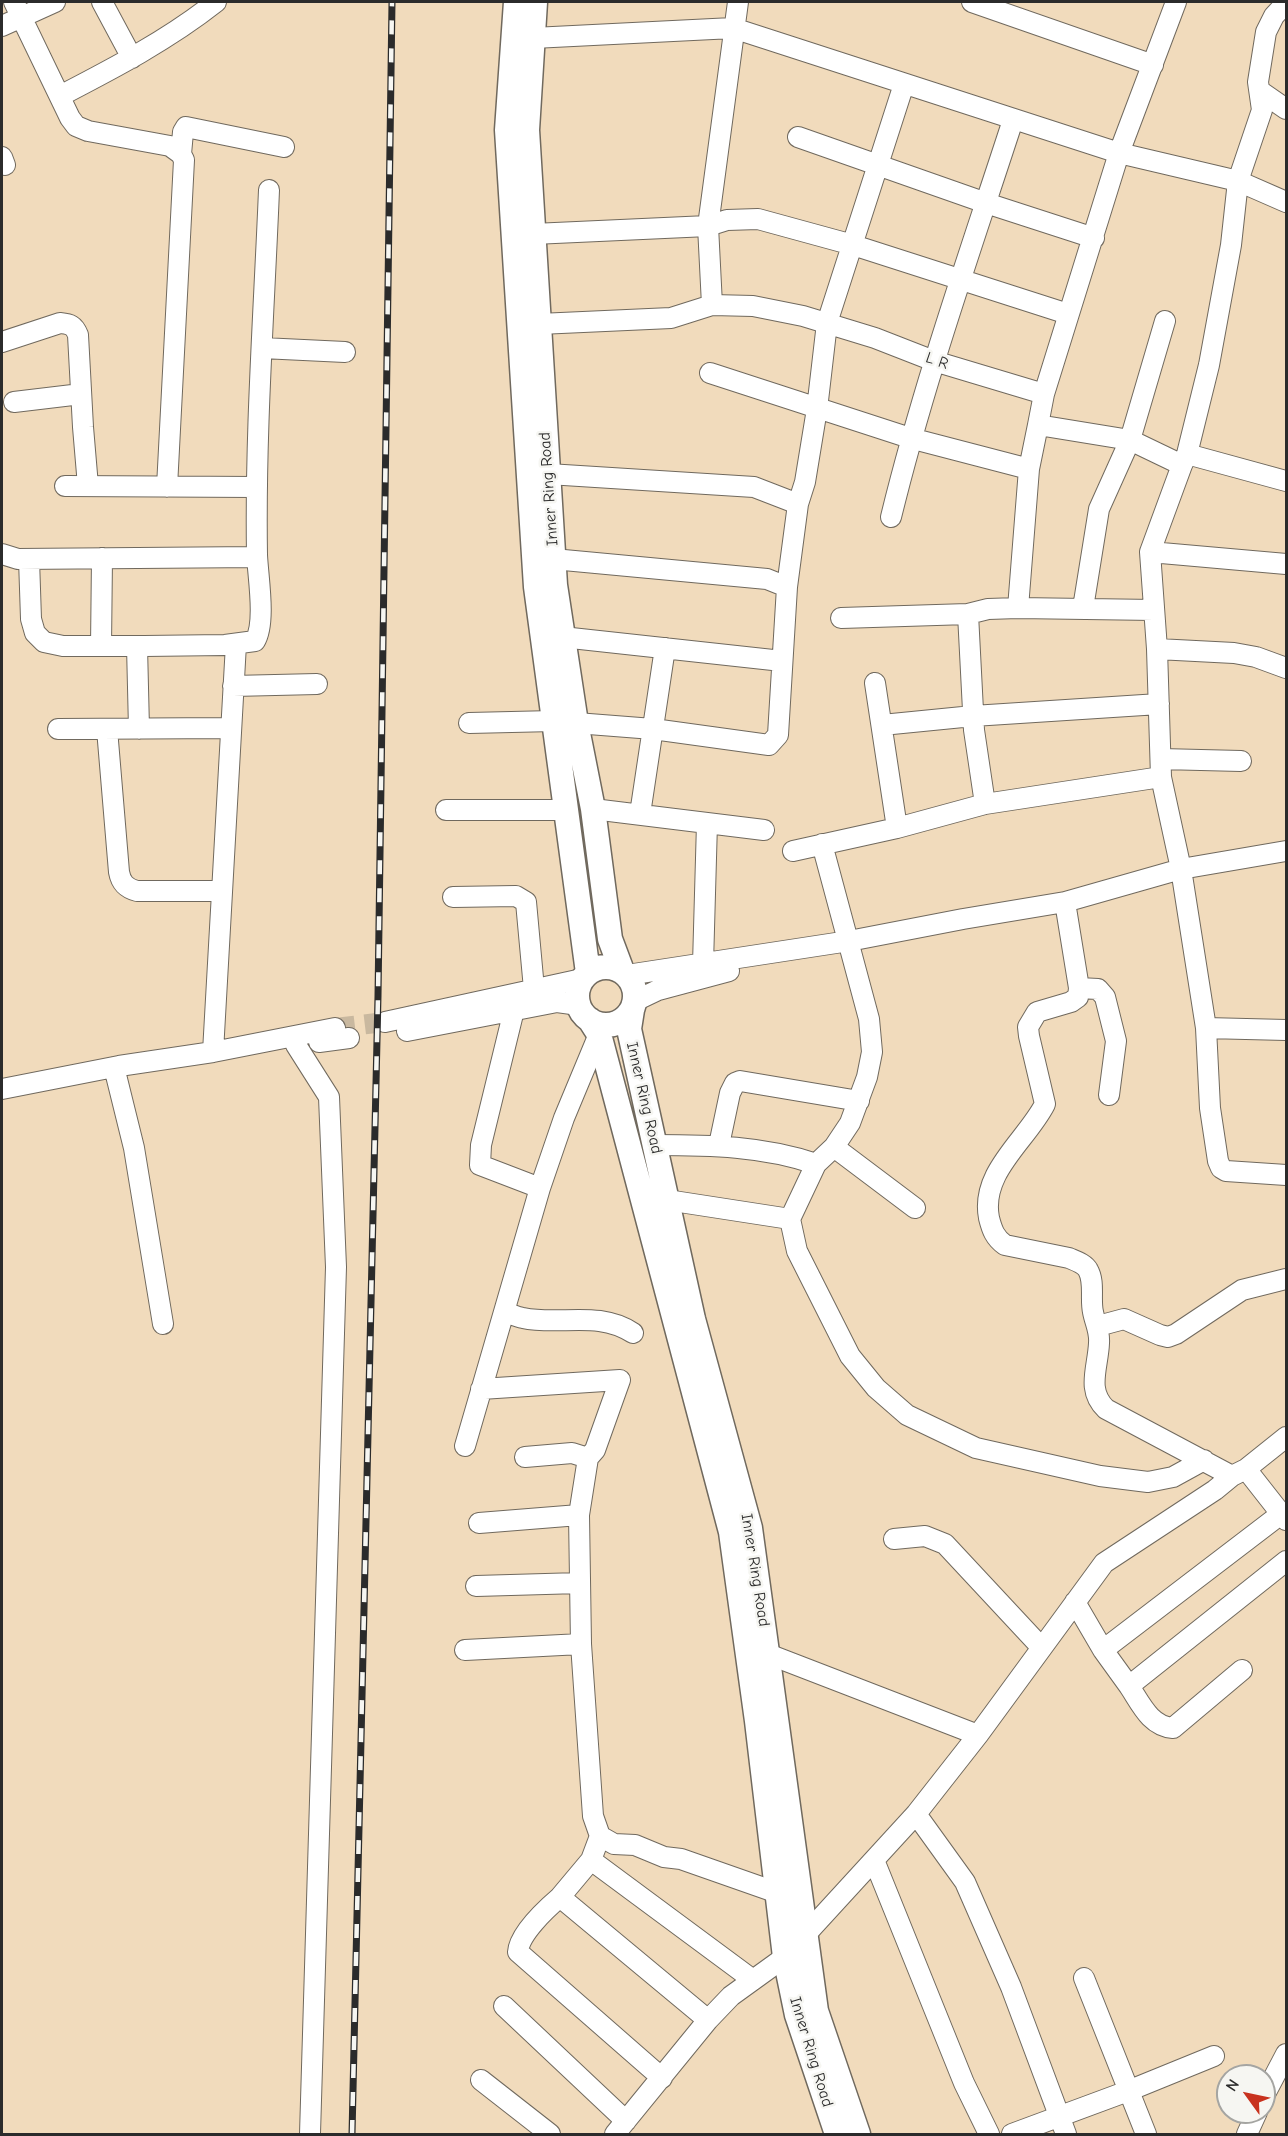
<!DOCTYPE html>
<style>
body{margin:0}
#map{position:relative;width:1288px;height:2136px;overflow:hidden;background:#f1dbbc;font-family:"Comic Neue",sans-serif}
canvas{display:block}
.frame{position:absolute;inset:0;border:3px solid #2b2b2b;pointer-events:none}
.north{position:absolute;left:1216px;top:2064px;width:60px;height:60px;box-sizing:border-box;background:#f6f6f2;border:2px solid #a5a5a2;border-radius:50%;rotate:303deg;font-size:16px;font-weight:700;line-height:24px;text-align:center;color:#2b2b2b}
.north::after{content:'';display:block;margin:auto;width:21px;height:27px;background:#c8321e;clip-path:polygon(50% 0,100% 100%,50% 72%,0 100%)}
</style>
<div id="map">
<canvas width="1288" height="2136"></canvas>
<div class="frame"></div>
<div class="north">N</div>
</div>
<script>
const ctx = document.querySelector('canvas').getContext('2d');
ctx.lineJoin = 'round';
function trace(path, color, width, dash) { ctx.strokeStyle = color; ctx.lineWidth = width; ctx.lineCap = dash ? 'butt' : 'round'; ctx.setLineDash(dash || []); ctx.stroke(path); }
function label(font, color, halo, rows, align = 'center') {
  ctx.font = font + ' "Comic Neue",sans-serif'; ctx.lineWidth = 5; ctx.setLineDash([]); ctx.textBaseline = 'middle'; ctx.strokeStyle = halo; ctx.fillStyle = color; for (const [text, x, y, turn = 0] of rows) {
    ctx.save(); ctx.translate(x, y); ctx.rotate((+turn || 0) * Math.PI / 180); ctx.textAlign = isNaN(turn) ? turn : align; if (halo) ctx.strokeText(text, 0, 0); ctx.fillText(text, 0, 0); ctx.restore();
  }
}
const minorTunnel = new Path2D(`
 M 335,1028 L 385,1022`);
const minor = new Path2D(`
 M 14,2 L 70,118 L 76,126 L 88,131 L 170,146 L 181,154 L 184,160 L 167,487
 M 102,2 L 132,58
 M 972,2 L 1153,65
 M 2,26 L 55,2
 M 533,38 L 733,28 L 1119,153 L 1238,181 L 1286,202
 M 1260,91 L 1286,109
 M 60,96 C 114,68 168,40 216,2
 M 798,137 L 986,203 L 1094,238
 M 181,154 L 183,132 L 186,127 L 284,147
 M 2,157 L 5,165
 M 533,234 L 708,226 L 727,220 L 758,219 L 853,245 L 1068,314
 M 712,305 L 708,226 L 738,2
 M 539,324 L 671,318 L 712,305 L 753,306 L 803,316 L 875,338 L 934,361 L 1044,394 L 1038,425 L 1130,440 L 1182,465 L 1187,454 L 1286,481
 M 2,342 L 60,323 C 70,324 74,325 78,335 L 83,427 L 88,486
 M 262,348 L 345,352
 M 710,373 L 910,438 L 1029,469
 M 1044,394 L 1119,153 L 1176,2
 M 14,402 L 81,394
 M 1187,454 L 1209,365 L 1231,245 L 1238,181 L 1262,110 L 1258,82 L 1266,32 L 1274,16 L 1286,3
 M 1182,465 L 1150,552 L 1157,649 L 1161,777 L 1181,869 L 1206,1028 L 1210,1108 L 1218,1161 L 1221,1168 L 1226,1171 L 1286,1175
 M 548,474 L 754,487 L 798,504
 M 65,486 L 257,487
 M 891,517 C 924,382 970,252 1013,120
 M 1150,552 L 1286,564
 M 2,554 L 18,559 L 257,557
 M 29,559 L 31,619 L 35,633 L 44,642 L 63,646 L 144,646 L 225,645 L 255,641 C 266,623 258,577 257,555 C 255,434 264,312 269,190
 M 553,559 L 767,579 L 787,587
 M 1018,608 L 1029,469 L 1038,425
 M 1083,608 L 1099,509 L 1130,440 L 1165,321
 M 968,614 L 974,730 L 985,804
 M 841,618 L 968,614 L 988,609 L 1018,608 L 1154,610
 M 562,637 L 782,661
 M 101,646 L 102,558
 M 137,646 L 139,729
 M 1157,649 L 1234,653 L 1256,657 L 1286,668
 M 875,683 L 897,828
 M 233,686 L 317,684
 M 469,723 L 554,721
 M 576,723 L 653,729 L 769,745 L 778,735 L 787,587 L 798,504 L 805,482 L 817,409 L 827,323 L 904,84
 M 882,725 L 973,716 L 1159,704
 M 58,729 L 230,728
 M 107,729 L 119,872 C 121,883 126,888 137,891 L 222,891
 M 1161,759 L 1241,761
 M 593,809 L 764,830
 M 446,810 L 566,810
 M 640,814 L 665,648
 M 822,844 L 869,1019 L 872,1052 L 867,1077 L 850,1123 L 834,1147 L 816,1164 L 790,1219 L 797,1251 L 850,1356 L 876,1388 L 907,1415 L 976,1448 L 1100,1476 L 1148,1482 L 1173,1477 L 1204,1460
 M 793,851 L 897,828 L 985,804 L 1161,777
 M 453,897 L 516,896 L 526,902 L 534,989
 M 1065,902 L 1079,988 L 1078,997 L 1071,1002 L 1037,1012 L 1028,1027 L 1029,1036 L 1045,1104 C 1027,1140 980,1172 989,1218 C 992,1230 995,1238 1005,1245 L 1069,1258 C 1076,1261 1085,1264 1088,1270 C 1095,1282 1090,1299 1093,1312 C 1095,1323 1100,1331 1099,1343 C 1098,1368 1086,1390 1106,1409 L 1232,1476
 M 703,964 L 707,823
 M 627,975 L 849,941 L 963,919 L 1065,902 L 1181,869 L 1286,851
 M 1079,988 L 1098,989 L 1105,997 L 1116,1041 L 1109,1095
 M 635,1001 L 658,990 L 729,971
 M 514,1010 L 481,1145 L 480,1165 L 540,1188
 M 385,1022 L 582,979
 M 1206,1028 L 1286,1030
 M 407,1031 L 557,1002 L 579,1005
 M 319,1042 L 349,1038
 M 296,1045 L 329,1097 L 336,1267 L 310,2134
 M 213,1052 L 236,644
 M 114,1067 L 134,1148 L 163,1324
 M 2,1089 L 119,1066 L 213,1052 L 335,1028
 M 654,1145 C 709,1145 764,1146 816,1164
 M 719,1145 L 730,1093 L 735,1083 L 740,1081 L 859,1101
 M 834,1147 L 915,1208
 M 667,1200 L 790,1219
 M 505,1312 C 511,1314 517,1317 523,1318 C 560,1326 598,1310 633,1333
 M 1098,1326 L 1124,1319 L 1160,1335 L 1168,1337 L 1176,1334 L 1242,1290 L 1286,1279
 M 481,1389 L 620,1380 L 595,1450 L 588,1458 L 579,1515 L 581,1644 L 593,1816 L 600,1836 L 591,1860 L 753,1980
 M 465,1446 L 540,1188 L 564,1118 L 599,1034
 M 525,1457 L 572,1453 L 588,1458
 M 1246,1469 L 1286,1520
 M 479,1523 L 579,1515
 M 894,1539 L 925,1536 L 945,1544 L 1041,1647
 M 476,1586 L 580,1583
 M 1075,1602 L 1103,1650 L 1129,1686 L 1286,1561
 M 465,1650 L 581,1644
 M 1103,1650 L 1281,1514
 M 768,1654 L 978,1735
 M 1129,1686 C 1141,1704 1150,1726 1173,1728 L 1242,1670
 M 916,1814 L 965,1882 L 1011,1987 L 1066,2134
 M 600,1836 L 614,1844 L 635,1845 L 664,1857 L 681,1859 L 778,1893
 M 874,1860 L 964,2083 L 989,2134
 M 560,1897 L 591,1860
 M 1084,1978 L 1146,2134
 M 504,2006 L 626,2121
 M 662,2078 L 518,1952 C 519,1934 546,1909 560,1897 L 708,2020
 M 481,2080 L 550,2134
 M 1264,2096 L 1286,2054
 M 615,2134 L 708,2020 L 731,1996 L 785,1957 L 916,1814 L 978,1735 L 1104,1563 L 1215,1490 L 1232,1476 L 1246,1469 L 1286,1437
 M 1012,2134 L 1128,2091 L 1214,2056
 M 1247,2134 L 1257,2112`);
const major = new Path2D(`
 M 516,2 L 507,130 L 536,587 L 588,973
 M 535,2 L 527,130 L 555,585 L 576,723 L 593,809 L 610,939 L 622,971
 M577 996a29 29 0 1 1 58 0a29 29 0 1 1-58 0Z
 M 632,1010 L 629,1029 L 693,1319 L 750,1528 L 816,2011 L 858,2134
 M 590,1020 L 599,1034 L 731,1532 L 757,1721 L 785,1957 L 797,2015 L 837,2134`);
const rail = new Path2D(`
 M 352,2134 L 378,996 L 392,2`);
const streetNames = [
 ["L R",937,361,19],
 ["Inner Ring Road",549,489,-94],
 ["Inner Ring Road",644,1098,77],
 ["Inner Ring Road",755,1570,81],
 ["Inner Ring Road",811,2052,73]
];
trace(minorTunnel, '#c9b89f', 20, [20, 10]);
trace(minor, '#70695e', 22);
trace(major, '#70695e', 27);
trace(minor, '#fff', 20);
trace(major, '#fff', 24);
trace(rail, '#2b2b2b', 7);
trace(rail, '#f6f6f2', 4.5, [14]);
label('16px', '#2b2b2b', '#f6f6f2', streetNames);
</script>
